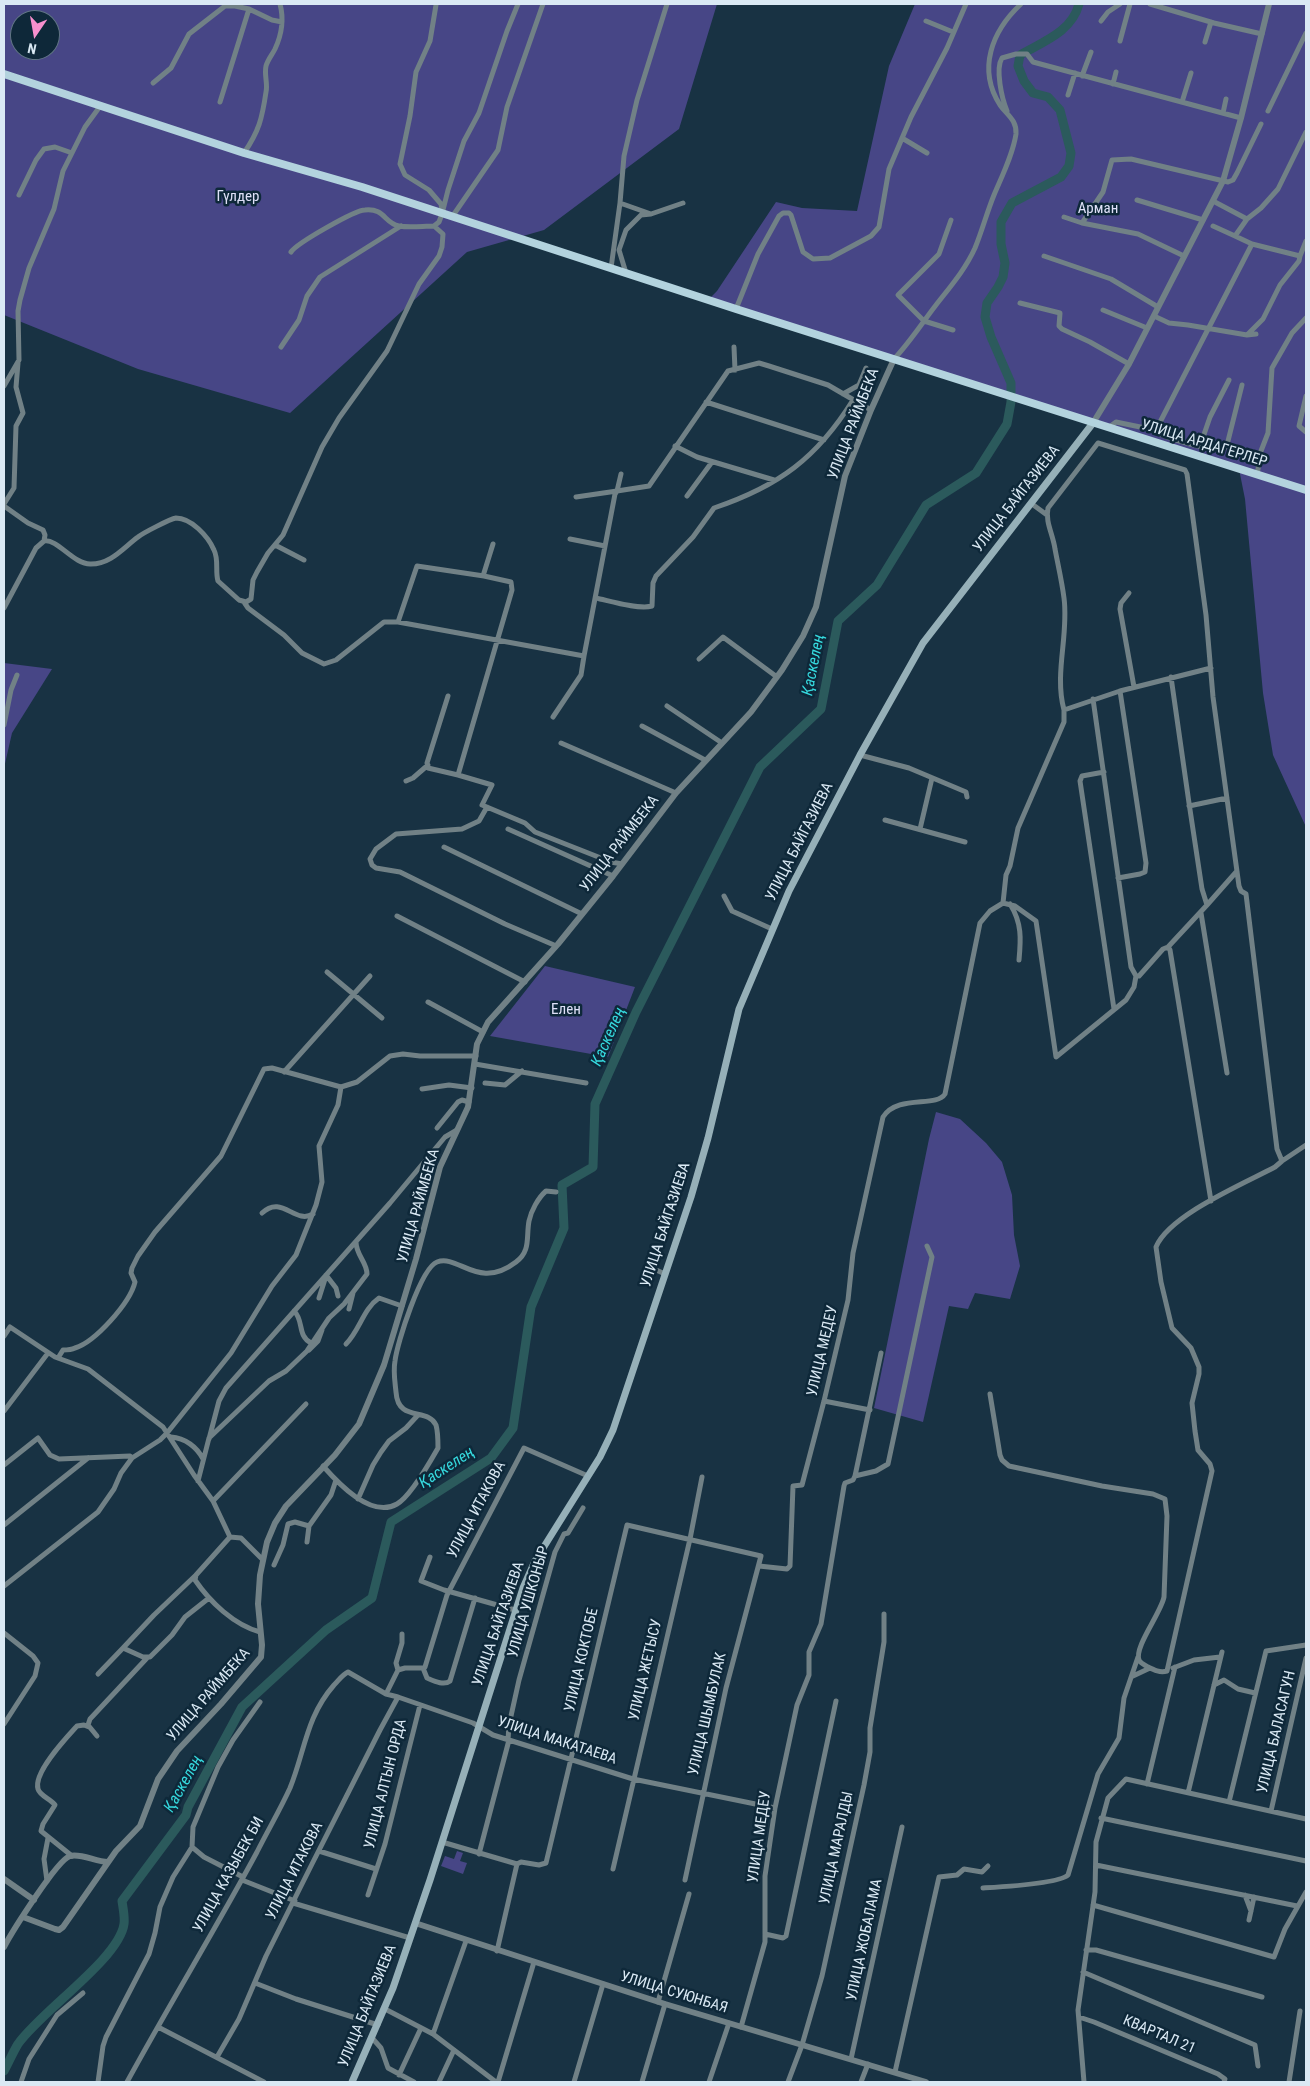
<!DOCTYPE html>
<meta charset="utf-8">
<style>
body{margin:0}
#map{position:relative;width:1310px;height:2086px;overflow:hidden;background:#183243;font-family:"Roboto Condensed",sans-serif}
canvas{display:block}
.frame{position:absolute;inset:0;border:5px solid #dae9f4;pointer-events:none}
.north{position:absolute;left:10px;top:10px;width:50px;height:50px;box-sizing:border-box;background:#0e2839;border:1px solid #607584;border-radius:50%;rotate:192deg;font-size:14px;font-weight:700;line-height:20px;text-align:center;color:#dae9f4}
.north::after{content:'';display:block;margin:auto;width:18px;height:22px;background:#f790ce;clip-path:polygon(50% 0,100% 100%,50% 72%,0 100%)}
</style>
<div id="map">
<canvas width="1310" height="2086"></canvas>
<div class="frame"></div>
<div class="north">N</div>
</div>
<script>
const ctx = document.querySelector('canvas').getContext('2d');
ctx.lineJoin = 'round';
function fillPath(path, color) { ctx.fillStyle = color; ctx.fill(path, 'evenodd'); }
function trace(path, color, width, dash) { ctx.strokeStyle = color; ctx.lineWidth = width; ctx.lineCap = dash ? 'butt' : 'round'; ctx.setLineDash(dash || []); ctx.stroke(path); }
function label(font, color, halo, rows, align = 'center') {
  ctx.font = font + ' "Roboto Condensed",sans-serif'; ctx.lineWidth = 5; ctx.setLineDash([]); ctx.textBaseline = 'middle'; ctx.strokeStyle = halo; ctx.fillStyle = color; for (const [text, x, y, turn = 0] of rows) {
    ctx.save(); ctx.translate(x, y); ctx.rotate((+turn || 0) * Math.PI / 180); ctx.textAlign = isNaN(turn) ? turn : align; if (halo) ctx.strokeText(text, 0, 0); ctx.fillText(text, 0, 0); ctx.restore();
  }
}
const green = new Path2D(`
 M 4,4 L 717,4 L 679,129 L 544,230 L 467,252 L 290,413 L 138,369 L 4,315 ZM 20,20 L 50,20 L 50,50 L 20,50 Z
 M 915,4 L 1306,4 L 1306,827 L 1273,755 L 1263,693 L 1245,499 L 1239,469 L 708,300 L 717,291 L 776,202 L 802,208 L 857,211 L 889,66 Z
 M 4,663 L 52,669 L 12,733 L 4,768 Z
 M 545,966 L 635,987 L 608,1057 L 490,1036 Z
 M 936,1112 L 960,1119 L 986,1143 L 1002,1162 L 1012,1195 L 1014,1235 L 1020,1266 L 1010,1299 L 975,1293 L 968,1309 L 949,1306 L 923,1422 L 874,1408 L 929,1139 Z
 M 457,1851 L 463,1853 L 460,1861 L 467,1863 L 463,1874 L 441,1866 L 445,1856 L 454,1859 Z`);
const river = new Path2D(`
 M 4,2071 C 9,2062 13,2052 18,2044 C 41,2011 119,1959 124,1924 C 125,1917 123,1908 122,1901 L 186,1815 L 188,1807 L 242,1707 L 326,1630 L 372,1598 L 391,1522 L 491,1458 L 513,1428 L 531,1307 L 564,1228 L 562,1185 L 593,1167 L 595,1104 L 636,1012 L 760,767 L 821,709 L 838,621 L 877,585 L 926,505 L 976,473 L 1007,424 L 1011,402 L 1011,383 L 991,337 L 985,317 L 987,303 L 998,287 L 1003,277 L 1005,263 L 1001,244 L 1001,222 L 1012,203 L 1061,177 L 1069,166 L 1071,153 L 1060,110 L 1048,97 L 1033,93 L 1024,81 L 1018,66 L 1020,55 C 1042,42 1072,32 1079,4`);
const minor = new Path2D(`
 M 1150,4 L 1214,23 L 1262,34
 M 436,5 L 430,41 L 416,72 L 410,116 L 400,164 L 405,175 L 429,190 L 441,204 L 442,211
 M 926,21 L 953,32
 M 1101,21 L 1108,12 L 1120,4
 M 1120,41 L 1130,4
 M 1205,42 L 1211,22
 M 1082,76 L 1091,52
 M 153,83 L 171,68 L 189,34 L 225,6 L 235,6 L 249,9 L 272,20 L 282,22
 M 1113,84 L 1116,72
 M 1068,95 L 1075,73
 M 220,102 L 249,9
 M 1182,102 L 1191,73
 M 1007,111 C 1002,99 995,69 1002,58 L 1016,54 L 1027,54 L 1033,62 L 1241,118
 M 1268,111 L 1306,33
 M 1223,113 L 1226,99
 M 902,138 L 927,153
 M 244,153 C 259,131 262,119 266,92 C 268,84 264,75 266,66 C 268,59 272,55 275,49 C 282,34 284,19 280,4
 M 19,195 L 36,160 L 44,149 L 55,147 L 72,153
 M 1137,200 L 1203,220
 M 1213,201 L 1247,219 L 1261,208 L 1278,189 L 1306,132
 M 651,214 L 620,203 L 624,156 L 637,100 L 667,4
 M 452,217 L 498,150 L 507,107 L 543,4
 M 1064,217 L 1082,223
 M 1247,219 L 1235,236 L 1252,244
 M 951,220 L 939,254 L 898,295 L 924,321 L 953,330
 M 434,226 L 439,222 L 442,214 L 448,190 L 464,141 L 479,113 L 507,31 L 518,4
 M 1213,226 L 1235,236
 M 1044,256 L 1111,279 L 1158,307
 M 1184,256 L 1138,234 L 1082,223 L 1103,192 L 1112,160 L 1131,159 L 1228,182 L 1233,180 L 1237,173 L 1261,124
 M 611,268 L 620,203
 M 626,273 L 619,250 L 626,230 L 641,215 L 651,214 L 683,203
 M 1020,303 L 1060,313 L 1059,326 L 1062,329 L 1090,342 L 1129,364
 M 736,309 L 758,254 L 779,216 L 783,213 L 789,213 L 791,215 L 803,252 L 813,259 L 830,258 L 871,236 L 879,227 L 889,169 L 911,117 L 947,48 L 966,4
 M 1103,310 L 1147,328
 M 1154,316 L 1169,323 L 1188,325 L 1247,335 L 1263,319 L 1280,285 L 1299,261 L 1300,256
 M 1247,335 L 1256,334
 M 281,347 L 299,320 L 307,296 L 320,277 L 401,226
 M 734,347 L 735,370
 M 894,359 C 910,342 922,323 936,305 C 950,287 965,270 975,248 C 982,231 987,212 994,195 C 1002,176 1013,154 1016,134 C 1017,120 1007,115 1000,105 C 977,69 992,31 1021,4
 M 4,386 L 19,360 L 18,311 L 20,300 L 29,268 L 54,209 L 63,171 L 85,127 L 101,105
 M 843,394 L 859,385 L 866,368
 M 1306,396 L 1299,426 L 1306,432
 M 706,402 L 824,440
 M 1108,428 L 1116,422 L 1150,429 L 1157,428 L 1252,244 L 1300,256 L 1306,241
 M 1150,429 C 1167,439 1203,449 1223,450 L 1227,445 L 1242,385
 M 675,446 L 697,457 L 774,480
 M 1200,446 L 1210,417 L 1229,380
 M 1257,475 L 1261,451 L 1268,433 L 1272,368 L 1292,333 L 1306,318
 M 687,496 L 712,462
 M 576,497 L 617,491 L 621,474
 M 4,504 L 14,488 L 16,426 L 23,413 L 16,387 L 18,363
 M 1032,504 L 1047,515
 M 4,506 L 28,523 L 43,530 L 45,535 L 44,541
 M 570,539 L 605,546
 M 275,545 L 304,560
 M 483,576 L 493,544
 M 1129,593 L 1121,603 L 1120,609 L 1134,687
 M 596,598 C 610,601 639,610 652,606 L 653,583 L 656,576 L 693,537 L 714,508 C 779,486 817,458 853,400
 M 244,602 L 248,608 L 284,635 L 302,653 L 324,664 L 336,660 L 384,622 L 398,622 L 584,656 L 615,494 L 617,491 L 649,486 L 728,371 L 759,363 L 769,366 L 828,385 L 871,410
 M 4,608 L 36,548 L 44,541 C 57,538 74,565 91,564 C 111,564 123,548 138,537 C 143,533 170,519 176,518 C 191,518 208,536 214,550 C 219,560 215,571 218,581 L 239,600 L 246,602 L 251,599 L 253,580 L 257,572 L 268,553 L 283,535 L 322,447 L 339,418 L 387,351 L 419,284 L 439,256 L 442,247 L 443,234 L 434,226 C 423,226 410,228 399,226 C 384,223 385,208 365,210 C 355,210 297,243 291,252
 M 398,622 L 417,566 L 484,576 L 511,582 L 512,590 L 458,775 L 492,785 L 482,805 L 525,823 L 535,832 L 611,862 L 622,864
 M 699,659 L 723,637 L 777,677
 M 1211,668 L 1120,691 L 1064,710 C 1054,673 1069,635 1064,598 C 1062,582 1058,565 1055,549 C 1053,534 1045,522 1048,508 L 1098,443 L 1185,470 L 1187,474 L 1206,615 L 1213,697 L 1239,886 L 1241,891 L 1246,894 L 1277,1149 L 1282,1161 L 1306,1145
 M 1171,677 L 1189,803 L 1202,889 L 1207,905 L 1237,871
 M 448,696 L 427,763 L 428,768 L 458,775
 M 1093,699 L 1131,967 L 1136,976 L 1139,976 L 1163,949 L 1168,947 L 1170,950 L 1211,1201
 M 667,706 L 722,743
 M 553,717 L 581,675 L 584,656
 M 4,725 L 11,690 L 17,675
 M 642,726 L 705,760
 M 561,743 L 676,793
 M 860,755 L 909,768 L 966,792 L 967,797
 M 1104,772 L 1082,776 L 1080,781 L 1114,1009
 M 406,781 L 413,778 L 428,765
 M 1189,806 L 1227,798
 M 487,807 L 479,821 L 462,829 L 396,834 L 376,849 L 370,859 L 372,865 L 376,868 L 400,872 L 505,924 L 554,945
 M 885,820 L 965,842
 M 508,829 L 613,876
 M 920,829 L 932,778
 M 444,847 L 582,914
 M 1118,878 L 1140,874 L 1145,872 L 1146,863 L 1120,691
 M 724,896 L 732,911 L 772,929
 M 1003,903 L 1015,906 L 1036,921 L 1056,1057 L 1126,1000 L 1134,987 L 1136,976
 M 1010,904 C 1022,923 1021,939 1019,960
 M 1201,913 L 1227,1073
 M 397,916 L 525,982
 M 1168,947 L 1207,905
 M 327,972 L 382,1018
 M 428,1002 L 483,1032
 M 475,1064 L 586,1083
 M 284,1072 L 370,976
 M 485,1083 L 505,1085 L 522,1071
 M 422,1089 L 449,1085 L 472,1088
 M 437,1128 L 458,1102 L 462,1100 L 469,1102
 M 262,1213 C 282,1194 295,1225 313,1214
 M 654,1269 L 665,1274
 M 326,1275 L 336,1288 L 338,1296
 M 319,1298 L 326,1276
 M 349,1309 L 353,1293
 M 294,1311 C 304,1320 297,1336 311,1343
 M 4,1336 L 10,1327 L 55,1357 L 88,1369 L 163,1427 L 194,1475 L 213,1501 L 230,1537 L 196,1575 L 195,1580 C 210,1602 234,1625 260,1632
 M 346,1344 C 360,1330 363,1309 379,1298 L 402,1306
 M 309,1350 L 318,1341 L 322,1330
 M 58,1358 L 63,1350 C 67,1350 71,1350 75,1348 C 95,1342 130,1303 135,1282 L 131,1273 L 132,1268 L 138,1256 L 155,1232 L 221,1156 L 264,1069 L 272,1068 L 341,1087 L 357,1082 L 390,1056 L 403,1054 L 420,1056 L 476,1056
 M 990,1394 L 1000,1455 L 1002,1460 L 1009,1466 L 1102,1486 L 1153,1494 L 1165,1499 L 1167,1516 L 1164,1597 C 1161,1613 1134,1647 1139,1660 C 1141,1664 1145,1665 1148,1667 C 1154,1670 1160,1673 1167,1671 L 1212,1471 L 1210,1464 L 1198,1450 L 1195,1431 L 1192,1403 L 1199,1374 L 1199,1367 L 1191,1348 L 1172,1328 L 1161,1282 L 1156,1247 C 1169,1215 1245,1183 1275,1167 L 1282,1161
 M 824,1401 L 870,1410
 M 4,1411 L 48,1353
 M 171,1437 C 185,1438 197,1447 203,1459
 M 209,1439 L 219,1401 L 226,1388 L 390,1203 L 445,1137 L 457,1130
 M 132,1458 L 160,1440 L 167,1433 L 231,1353 L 272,1286 L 296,1255 L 316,1205 L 322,1182 L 319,1146 L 338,1105 L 341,1087
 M 4,1465 L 38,1438 L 50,1455 L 59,1459 L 130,1456 L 132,1458 L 121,1473 L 114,1489 L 98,1512 L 4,1586
 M 323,1466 C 338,1483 371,1519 397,1504 C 411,1496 430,1462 438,1448 C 438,1440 438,1432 436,1425 C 428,1407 398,1423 396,1392 C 395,1382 393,1371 395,1361 C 397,1343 421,1268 437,1262 C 459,1254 478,1291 516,1262 C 531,1251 526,1237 529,1221 C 531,1211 538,1198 546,1191 L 556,1192
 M 855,1476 L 876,1471 L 888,1464 L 932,1257 L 927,1246
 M 198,1481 L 209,1438 L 269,1381 L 286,1371 L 307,1351 L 329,1318 L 344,1304 L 367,1274 C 367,1262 356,1255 356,1242
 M 358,1499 L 373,1465 L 381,1452 L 389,1441 L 406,1428 L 418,1415
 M 213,1501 L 306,1404
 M 4,1525 L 88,1458
 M 230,1537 L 241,1538 L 262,1559
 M 307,1542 L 309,1526 L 331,1495 L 336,1480
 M 430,1557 L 421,1581 L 444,1590 L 515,1610
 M 274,1565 L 283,1545 L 288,1524 L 295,1522 L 309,1526
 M 759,1566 L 787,1569 L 790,1566 L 793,1486 L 802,1485 L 824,1401 L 848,1300 L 853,1253 L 883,1117 C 898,1094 936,1108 945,1094 L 980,923 L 990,911 L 1003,903 L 1006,875 L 1010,866 L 1018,828 L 1064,722 L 1064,710
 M 4,1633 L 33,1656 L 38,1663 L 35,1676 L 4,1724
 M 123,1648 L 154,1615 L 196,1575
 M 423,1668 L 425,1667 L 447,1595 L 524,1448 L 588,1476
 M 423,1668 L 427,1678 C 434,1681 444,1686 450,1681 L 475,1598
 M 1173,1668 L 1194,1660 L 1220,1657
 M 398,1670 L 396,1663 L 402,1643 L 402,1634
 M 98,1674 L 123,1648 L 143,1657 L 150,1657 L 172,1635 L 185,1617 L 209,1598
 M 1133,1676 L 1150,1668
 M 1214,1685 L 1224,1680 L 1238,1689 L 1255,1693
 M 386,1694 L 398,1670 L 405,1668 L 423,1668
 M 97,1736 L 88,1725 L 90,1719 L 147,1658
 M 508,1740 L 509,1725 L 519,1680 L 555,1552 L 564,1534 L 568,1533 L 583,1508
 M 1147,1784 L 1175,1667
 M 1188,1793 L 1222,1652
 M 1229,1802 L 1266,1651 L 1306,1645
 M 1271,1811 L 1306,1658
 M 1101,1818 L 1306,1861
 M 442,1842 L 517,1864 L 521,1862 L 539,1865 L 546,1863 L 627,1525 L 761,1556 L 726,1688 L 685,1880
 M 192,1847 L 204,1857 L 243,1877
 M 319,1851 L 376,1869
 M 479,1854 L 509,1740
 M 72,1856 L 41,1831 L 43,1824 L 55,1805 C 51,1799 40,1796 38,1789 C 33,1773 66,1738 77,1726 L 84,1725 L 89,1727
 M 1096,1865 L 1297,1906
 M 613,1869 L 690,1539 L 702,1477
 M 242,1880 L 295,1901
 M 47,1881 L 44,1859 L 48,1838
 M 983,1888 C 1000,1887 1058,1884 1068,1875 L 1098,1774 L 1119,1738 L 1124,1698 L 1138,1657
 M 368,1895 L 385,1844 L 420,1705
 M 1245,1895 L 1251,1911
 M 293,1903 L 410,1938
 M 1093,1905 L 1274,1957 L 1285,1929 L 1306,1892
 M 1249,1920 L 1254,1897
 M 765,1934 L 783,1938 L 786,1936 L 836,1701
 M 1086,1950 L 1096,1950 L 1262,1997
 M 497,1951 L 517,1864
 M 1083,1972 L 1255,2045 L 1258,2066
 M 255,1983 L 296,1999 L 378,2025
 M 658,2002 L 689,1894
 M 385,2009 L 433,2034 L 496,2082
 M 1079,2017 L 1094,2022 L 1218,2074 L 1225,2079 L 1224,2082
 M 158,2027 L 264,2082
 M 741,2027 L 765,1942 L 765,1876 L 775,1808 L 797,1705 L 809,1675 L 809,1652 L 821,1624 L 844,1486 L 845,1483 L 853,1480 L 855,1476 L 881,1353
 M 433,2034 L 466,1941
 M 373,2039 L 381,2048 L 388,2068 L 414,2082
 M 217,2057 L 239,2019 L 266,1956 L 312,1864 L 380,1730 L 398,1697
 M 851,2059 L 902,1827
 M 895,2072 L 939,1877 L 957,1875 L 964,1869 L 982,1872 L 988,1866
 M 399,2075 L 421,2028
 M 21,2082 L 29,2059 L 57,2015 L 83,1993
 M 98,2082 L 103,2046 L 106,2037 L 149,1954 L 155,1933 L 160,1907 L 173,1877 L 192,1847 L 193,1827 L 218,1767 L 233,1740 L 260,1702
 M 127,2082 C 169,2005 215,1930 257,1852 C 268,1830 280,1810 290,1788 C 305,1751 306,1717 334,1685 C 339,1680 342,1675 348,1672 L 386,1694 L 398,1697 L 473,1723 L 493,1735 L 633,1779 L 775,1808
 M 439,2082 L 454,2050
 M 498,2082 L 534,1962
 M 574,2082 L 603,1984
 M 642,2082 L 665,2004
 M 709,2082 L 729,2023
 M 788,2082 L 802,2045 L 822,1976 L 864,1785 L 870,1752 L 870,1728 L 884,1642 L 884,1614
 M 861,2082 L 868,2064
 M 1084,2082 L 1078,2010 L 1095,1892 L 1096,1842 L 1108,1798 L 1126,1779 L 1306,1819
 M 1289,2082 L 1300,2011`);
const tertiary = new Path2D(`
 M 1093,423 L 1129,364 L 1223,181 L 1241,118 L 1269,4
 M 4,1879 L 34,1900
 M 23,1917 L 55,1929 L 59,1930 L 63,1927 L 116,1851 L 140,1826 L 158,1779 L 177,1751 L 221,1704 L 261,1657 L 262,1645 L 258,1604 L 260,1575 L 267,1542 L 275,1523 L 286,1506 L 335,1455 L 359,1424 L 384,1365 L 416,1259 L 440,1167 L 468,1107 L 477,1044 L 488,1022 L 558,944 L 613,876 L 676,793 L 751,712 L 782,670 L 803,636 L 816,607 L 845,476 L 871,410 L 894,359
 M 415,1923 L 665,2004 L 926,2082
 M 4,1947 C 12,1932 57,1860 70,1856 C 81,1853 96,1862 108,1862`);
const secondary = new Path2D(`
 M 352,2082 L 393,1988 L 430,1880 L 523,1588 L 535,1561 L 600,1457 L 613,1430 L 691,1197 L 708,1138 L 739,1009 L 789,891 L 860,755 L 923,643 L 1093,423`);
const primary = new Path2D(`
 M 4,74 L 244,153 L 362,187 L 736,309 L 1306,490`);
const parkNames = [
 ["Гүлдер",238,197],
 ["Арман",1098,209],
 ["Елен",566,1010]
];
const streetNames = [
 ["УЛИЦА РАЙМБЕКА",854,424,-69],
 ["УЛИЦА АРДАГЕРЛЕР",1204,444,17],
 ["УЛИЦА БАЙГАЗИЕВА",1017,499,-52],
 ["УЛИЦА БАЙГАЗИЕВА",800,842,-63],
 ["УЛИЦА РАЙМБЕКА",620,844,-52],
 ["УЛИЦА РАЙМБЕКА",419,1206,-74],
 ["УЛИЦА БАЙГАЗИЕВА",666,1225,-72],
 ["УЛИЦА МЕДЕУ",823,1351,-77],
 ["УЛИЦА ИТАКОВА",477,1510,-62],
 ["УЛИЦА УШКОНЫР",529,1602,-74],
 ["УЛИЦА БАЙГАЗИЕВА",499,1624,-71],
 ["УЛИЦА КОКТОБЕ",582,1660,-77],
 ["УЛИЦА ЖЕТЫСУ",646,1670,-77],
 ["УЛИЦА РАЙМБЕКА",209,1695,-49],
 ["УЛИЦА ШЫМБУЛАК",708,1714,-77],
 ["УЛИЦА БАЛАСАГУН",1277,1732,-77],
 ["УЛИЦА МАКАТАЕВА",557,1741,18],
 ["УЛИЦА АЛТЫН ОРДА",386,1784,-76],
 ["УЛИЦА МЕДЕУ",760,1837,-82],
 ["УЛИЦА МАРАЛДЫ",837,1848,-78],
 ["УЛИЦА ИТАКОВА",295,1871,-63],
 ["УЛИЦА КАЗЫБЕК БИ",229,1875,-61],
 ["УЛИЦА ЖОБАЛАМА",865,1940,-78],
 ["УЛИЦА СУЮНБАЯ",674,1993,17],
 ["УЛИЦА БАЙГАЗИЕВА",368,2006,-68],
 ["КВАРТАЛ 21",1159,2035,23]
];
const waterNames = [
 ["Қаскелең",814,665,-79],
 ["Қаскелең",609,1037,-66],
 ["Қаскелең",447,1468,-33],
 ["Қаскелең",184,1784,-61]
];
fillPath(green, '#474686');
trace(river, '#2b5a5c', 9);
trace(minor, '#718186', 5);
trace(tertiary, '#718186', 6);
trace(secondary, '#96b0b8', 7);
trace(primary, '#b3d3de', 8);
label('15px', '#dfe1f8', '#0e2839', parkNames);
label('15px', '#dae9f4', '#0e2839', streetNames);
label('italic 16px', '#36dadf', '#0e2839', waterNames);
</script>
